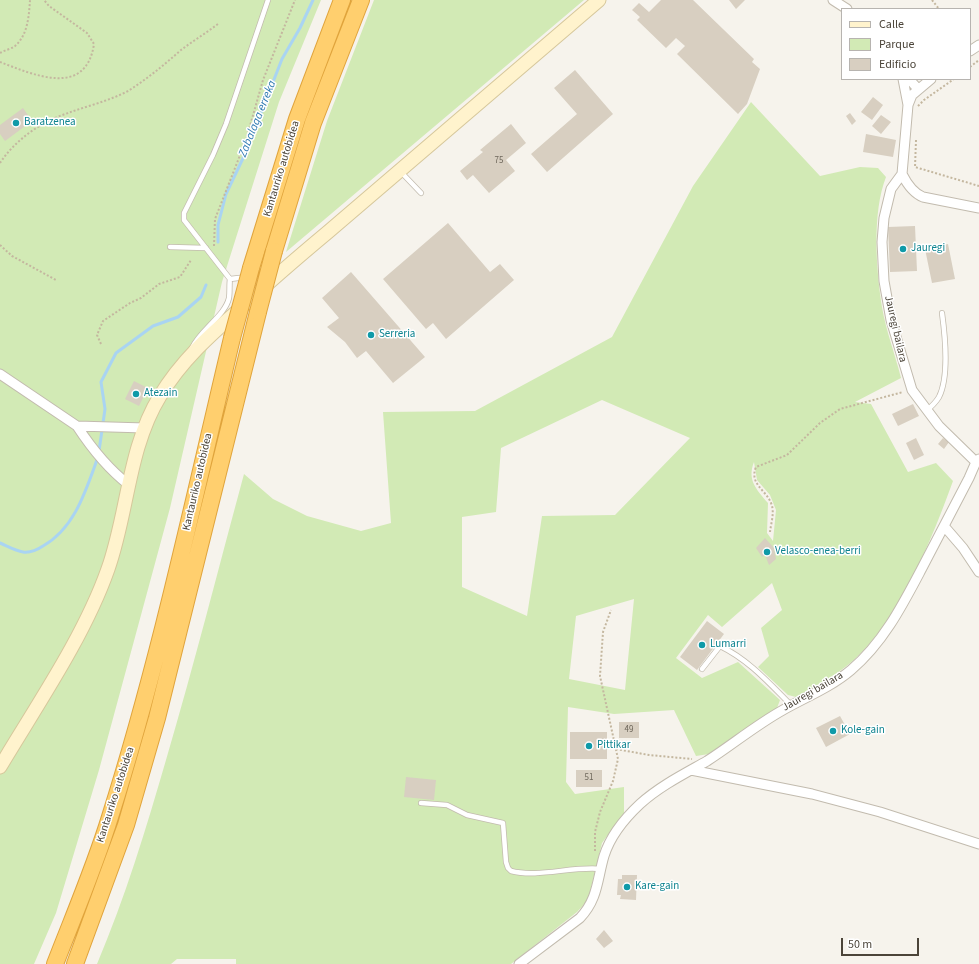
<!DOCTYPE html>
<style>
body{margin:0}
#map{position:relative;width:979px;height:964px;overflow:hidden;background:#f6f3ec;font-family:"Source Sans 3",sans-serif}
canvas{display:block}
.legend{position:absolute;left:841px;top:8px;width:130px;height:72px;box-sizing:border-box;background:#fff;border:1px solid #b7b4b0;margin:0;padding:5px 7px;list-style:none;font-size:12px;color:#4b4439}
.legend li{display:flex;align-items:center;gap:8px;height:20px}
.legend b{width:20px;border:1px solid #b7b4b0}
.scale{position:absolute;left:841px;top:938px;width:78px;height:18px;box-sizing:border-box;border:2px solid #4b4439;border-top:0;padding-left:5px;font-size:12px;line-height:14px;white-space:nowrap;color:#4b4439;-webkit-text-stroke:3px #fff;paint-order:stroke}
</style>
<div id="map">
<canvas width="979" height="964"></canvas>
<ul class="legend">
<li><b style="height:5px;background:#fff3cd"></b>Calle</li>
<li><b style="height:11px;background:#d2eab5"></b>Parque</li>
<li><b style="height:11px;background:#d8cfc1"></b>Edificio</li>
</ul>
<div class="scale">50 m</div>
</div>
<script>
const ctx = document.querySelector('canvas').getContext('2d');
ctx.lineJoin = 'round';
function fillPath(path, color) { ctx.fillStyle = color; ctx.fill(path, 'evenodd'); }
function trace(path, color, width, dash) { ctx.strokeStyle = color; ctx.lineWidth = width; ctx.lineCap = dash ? 'butt' : 'round'; ctx.setLineDash(dash || []); ctx.stroke(path); }
function label(font, color, halo, rows, align = 'center') {
  ctx.font = font + ' "Source Sans 3",sans-serif'; ctx.lineWidth = 3; ctx.setLineDash([]); ctx.textBaseline = 'middle'; ctx.strokeStyle = halo; ctx.fillStyle = color; for (const [text, x, y, turn = 0] of rows) {
    ctx.save(); ctx.translate(x, y); ctx.rotate((+turn || 0) * Math.PI / 180); ctx.textAlign = isNaN(turn) ? turn : align; if (halo) ctx.strokeText(text, 0, 0); ctx.fillText(text, 0, 0); ctx.restore();
  }
}
const green = new Path2D(`
 M 0,0 L 321,0 L 279,102 L 222,282 L 170,508 L 99,770 L 56,913 L 34,964 L 0,964 Z
 M 374,0 L 584,0 L 286,252 L 327,121 Z
 M 751,102 L 820,176 L 860,167 L 878,168 L 886,177 C 872,213 876,268 882,307 C 886,331 895,354 901,378 L 855,402 L 871,404 L 908,472 L 936,463 L 953,481 C 932,539 901,616 855,659 C 838,674 817,686 796,697 L 788,695 L 758,667 L 769,656 L 761,628 L 782,610 L 772,583 L 722,627 L 708,615 L 676,658 L 702,678 L 738,662 L 780,700 L 777,708 L 709,754 L 696,756 L 674,710 L 614,714 L 568,707 L 566,782 L 575,794 L 624,787 L 624,813 L 602,843 L 588,900 L 577,912 L 511,964 L 236,964 L 236,959 L 177,959 L 171,964 L 97,964 C 125,898 146,829 166,760 C 194,665 218,570 244,474 L 273,499 L 307,516 L 361,531 L 391,523 L 383,412 L 475,411 L 612,337 L 693,186 ZM 602,400 L 690,438 L 615,515 L 542,516 L 527,616 L 462,587 L 462,517 L 496,512 L 501,448 ZM 754,462 L 757,480 L 770,495 L 776,510 L 773,541 L 767,533 L 768,503 C 756,489 747,480 754,462 ZM 634,599 L 625,690 L 569,679 L 576,616 Z`);
const stream = new Path2D(`
 M 218,242 L 218,225 L 226,194 L 245,154 L 282,59 L 300,28 L 313,0
 M 99,451 L 105,409 L 101,382 L 116,353 L 153,326 L 178,317 L 201,297 L 206,285
 M 0,543 C 7,546 16,551 23,552 C 30,553 37,550 43,546 C 75,528 86,490 98,457`);
const building = new Path2D(`
 M 661,0 L 693,0 L 754,59 L 752,62 L 760,69 L 747,104 L 738,114 L 677,54 L 685,46 L 676,38 L 666,48 L 637,20 L 640,17 L 632,10 L 639,3 L 649,12 Z
 M 729,0 L 745,0 L 736,9 Z
 M 575,70 L 613,114 L 547,172 L 531,154 L 577,114 L 554,88 Z
 M 873,97 L 883,105 L 872,120 L 861,112 Z
 M 23,108 L 32,121 L 5,141 L 0,134 L 0,125 Z
 M 850,113 L 856,121 L 852,125 L 846,116 Z
 M 881,115 L 891,122 L 881,134 L 872,126 Z
 M 511,124 L 526,143 L 506,160 L 515,171 L 489,193 L 473,175 L 467,180 L 460,171 L 483,152 L 480,150 Z
 M 866,134 L 896,140 L 893,157 L 863,152 Z
 M 448,223 L 490,272 L 500,264 L 514,280 L 446,339 L 433,323 L 426,329 L 383,279 Z
 M 915,226 L 917,271 L 890,272 L 888,227 Z
 M 948,244 L 955,279 L 932,283 L 925,249 Z
 M 351,272 L 425,357 L 393,383 L 366,351 L 357,358 L 345,342 L 327,327 L 339,318 L 322,298 Z
 M 134,381 L 148,388 L 139,406 L 125,399 Z
 M 913,404 L 919,416 L 898,426 L 892,414 Z
 M 916,438 L 924,455 L 914,460 L 906,443 Z
 M 943,438 L 949,442 L 944,449 L 938,444 Z
 M 765,538 L 774,548 L 776,559 L 769,565 L 765,555 L 762,557 L 756,548 Z
 M 707,621 L 724,634 L 697,670 L 680,657 Z
 M 840,716 L 850,734 L 826,747 L 816,728 Z
 M 619,722 L 639,722 L 639,738 L 619,738 Z
 M 570,732 L 607,732 L 607,759 L 570,759 Z
 M 576,770 L 602,770 L 602,787 L 576,787 Z
 M 406,777 L 436,780 L 434,800 L 404,797 Z
 M 622,875 L 637,875 L 636,900 L 620,899 L 621,895 L 617,895 L 618,879 L 622,879 Z
 M 604,930 L 613,941 L 604,948 L 596,939 Z`);
const path = new Path2D(`
 M 932,0 L 939,9
 M 0,53 C 5,50 11,49 15,46 C 28,35 29,15 30,0
 M 0,62 C 34,75 86,98 94,44 L 87,33 L 49,6 L 44,0
 M 970,67 L 979,60
 M 918,106 L 924,100 L 954,79
 M 916,140 L 915,167 L 979,186
 M 0,163 C 16,139 41,122 68,113 C 87,106 109,101 128,91 C 147,79 164,65 181,50 C 193,41 206,33 218,24
 M 0,245 L 12,256 L 56,280
 M 214,246 L 215,219 L 246,140 L 263,80 L 295,0
 M 101,344 L 97,335 L 103,321 L 130,303 L 141,298 L 159,284 L 180,277 L 191,260
 M 770,532 C 771,523 775,512 771,503 C 766,490 749,484 756,467 L 787,455 L 820,423 L 840,409 L 903,392
 M 616,749 L 649,755 L 692,759
 M 595,851 L 595,832 L 600,812 L 613,781 L 618,759 L 600,676 L 603,632 L 611,610`);
const service = new Path2D(`
 M 401,172 L 421,193
 M 170,247 L 206,248
 M 230,279 L 264,275
 M 192,348 C 200,330 225,316 229,298 C 230,292 229,285 230,279 L 184,220 L 184,213 L 213,155 L 226,124 L 268,0
 M 926,411 C 931,407 936,402 939,397 C 949,377 945,335 942,313
 M 702,669 L 720,646 C 749,660 769,683 791,705
 M 421,803 L 447,805 L 467,815 L 503,823 L 506,862 L 508,868 L 511,871 C 538,878 572,866 601,869`);
const minor = new Path2D(`
 M 833,0 L 847,9
 M 970,51 L 979,45
 M 903,79 L 908,105 L 902,174 L 891,189 L 884,218 L 882,242 L 884,281 L 891,320 L 912,390 L 939,426 L 976,462
 M 909,79 L 918,89
 M 908,105 L 912,95 L 931,79
 M 902,174 C 907,184 913,193 923,197 L 979,208
 M 0,374 L 77,426 L 145,428
 M 77,426 C 92,449 107,468 129,485
 M 944,526 L 963,548 L 979,572
 M 691,770 L 812,794 L 880,812 L 979,844
 M 519,964 L 580,918 C 598,899 597,880 604,856 C 610,837 625,818 640,804 C 660,786 684,774 707,761 C 732,745 756,725 783,710 C 806,697 831,687 851,670 C 883,643 902,606 921,570 C 937,539 953,509 969,478 L 976,462 L 979,459`);
const secondary = new Path2D(`
 M 0,767 C 37,705 84,637 108,569 C 128,513 128,448 160,396 C 181,361 210,335 241,308 C 269,282 298,257 328,232 C 418,155 509,77 599,0`);
const motorway = new Path2D(`
 M 274,251 L 313,123 L 361,0
 M 251,268 L 297,119 L 342,0
 M 55,964 C 74,915 95,866 110,817 C 160,659 194,498 232,338
 M 75,964 L 126,825 L 157,718 L 258,312`);
const motorwayBridge = new Path2D(`
 M 258,312 L 274,251
 M 232,338 L 251,268`);
const markers = [
 [16,123,4,"#0f9aa8"],
 [903,249,4,"#0f9aa8"],
 [371,335,4,"#0f9aa8"],
 [136,394,4,"#0f9aa8"],
 [767,552,4,"#0f9aa8"],
 [702,645,4,"#0f9aa8"],
 [833,731,4,"#0f9aa8"],
 [589,746,4,"#0f9aa8"],
 [627,887,4,"#0f9aa8"]
];
const numberNames = [
 ["75",499,161],
 ["49",629,730],
 ["51",589,778]
];
const cultureNames = [
 ["Baratzenea",24,123],
 ["Jauregi",911,249],
 ["Serreria",379,335],
 ["Atezain",144,394],
 ["Velasco-enea-berri",775,552],
 ["Lumarri",710,645],
 ["Kole-gain",841,731],
 ["Pittikar",597,746],
 ["Kare-gain",635,887]
];
const streetNames = [
 ["Kantauriko autobidea",282,169,-73],
 ["Jauregi bailara",895,329,77],
 ["Kantauriko autobidea",198,482,-77],
 ["Jauregi bailara",813,692,-30],
 ["Kantauriko autobidea",116,795,-72]
];
const waterNames = [
 ["Zabalaga erreka",258,119,-68]
];
fillPath(green, '#d2eab5');
trace(stream, '#a9d4f2', 3);
fillPath(building, '#d8cfc1');
trace(service, '#c2bbae', 6);
trace(minor, '#c2bbae', 11);
trace(secondary, '#d6c79b', 15);
trace(motorway, '#e0a43c', 18);
trace(path, '#c4b79f', 2, [2, 2]);
trace(service, '#fff', 4.5);
trace(minor, '#fff', 9);
trace(secondary, '#fff3cd', 13);
trace(motorway, '#ffcf6e', 16);
trace(motorwayBridge, '#e0a43c', 18, []);
trace(motorwayBridge, '#ffcf6e', 16);
for (const [x, y, r, color] of markers) { const dot = new Path2D(); dot.arc(x, y, r, 0, 2 * Math.PI); ctx.fillStyle = color; ctx.fill(dot); trace(dot, '#fff', 1.5); }
label('9px', '#6e675b', null, numberNames);
label('11px', '#0d838f', '#fff', cultureNames, 'left');
label('11px', '#4b4439', '#fff', streetNames);
label('italic 12px', '#2e7ab2', '#fff', waterNames);
</script>
